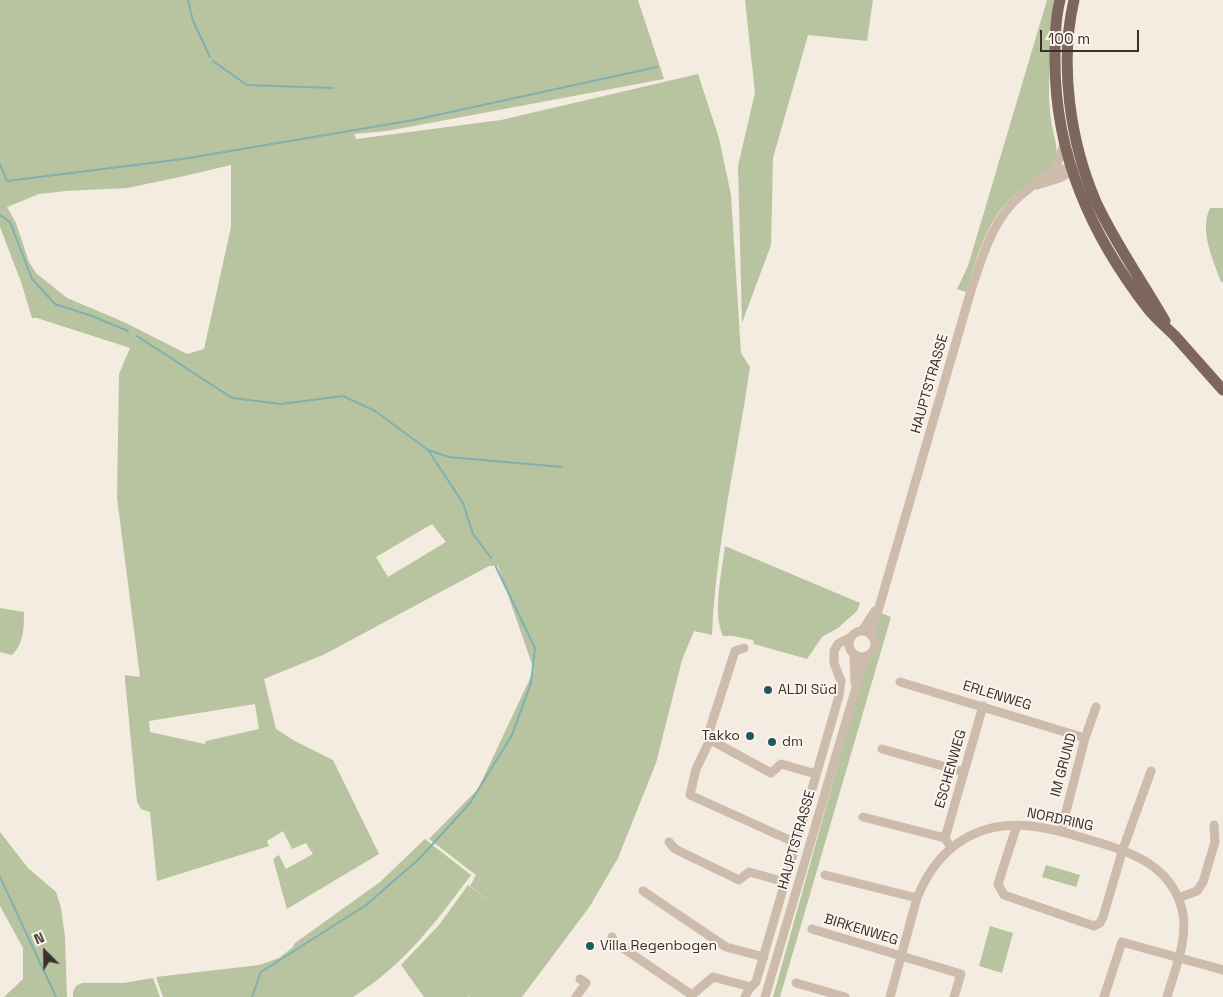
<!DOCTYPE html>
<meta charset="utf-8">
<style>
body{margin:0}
#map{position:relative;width:1223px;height:997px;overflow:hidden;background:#f4ebe1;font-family:"Space Grotesk",sans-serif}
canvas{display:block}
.north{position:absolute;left:20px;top:927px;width:50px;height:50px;-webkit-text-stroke:4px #fbf5ee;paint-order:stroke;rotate:337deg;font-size:14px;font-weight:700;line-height:20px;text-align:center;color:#3b302b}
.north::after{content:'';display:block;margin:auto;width:18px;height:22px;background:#3b302b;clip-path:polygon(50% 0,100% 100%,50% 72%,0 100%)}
.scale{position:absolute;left:1040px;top:30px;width:99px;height:22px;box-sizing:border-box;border:2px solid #3b302b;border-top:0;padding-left:6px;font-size:15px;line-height:18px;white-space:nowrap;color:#3b302b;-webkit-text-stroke:4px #fbf5ee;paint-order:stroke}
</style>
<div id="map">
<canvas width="1223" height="997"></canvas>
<div class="north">N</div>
<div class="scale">100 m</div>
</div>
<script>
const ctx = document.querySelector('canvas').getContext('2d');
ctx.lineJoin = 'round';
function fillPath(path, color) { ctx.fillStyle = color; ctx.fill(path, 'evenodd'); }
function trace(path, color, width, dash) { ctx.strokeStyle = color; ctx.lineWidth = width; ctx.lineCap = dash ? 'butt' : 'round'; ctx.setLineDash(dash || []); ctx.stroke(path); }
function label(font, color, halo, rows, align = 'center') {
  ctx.font = font + ' "Space Grotesk",sans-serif'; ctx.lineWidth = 4; ctx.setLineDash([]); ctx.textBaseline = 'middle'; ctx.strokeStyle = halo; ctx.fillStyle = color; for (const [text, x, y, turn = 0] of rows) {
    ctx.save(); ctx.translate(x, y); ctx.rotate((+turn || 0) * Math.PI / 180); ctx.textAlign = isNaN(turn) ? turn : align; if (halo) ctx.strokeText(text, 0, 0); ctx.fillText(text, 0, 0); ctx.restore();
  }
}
const green = new Path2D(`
 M 0,0 L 638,0 L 664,79 L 387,131 L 354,134 L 356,139 L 501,120 L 698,74 L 719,138 L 731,195 L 741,353 L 750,367 C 737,457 716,545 712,635 L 694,631 L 682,660 L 656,763 L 618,858 L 590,906 L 522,997 L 469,997 L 470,995 L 468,997 L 424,997 L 401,965 L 439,925 L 468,885 L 508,915 L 470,886 L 476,875 L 429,839 L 478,789 L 534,670 L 498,566 L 489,566 L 325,654 L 264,679 L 276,729 L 293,740 L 333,760 L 379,854 L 287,909 L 273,859 L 279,855 L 286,869 L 313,854 L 306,843 L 292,849 L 283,831 L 267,841 L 269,846 L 157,881 L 150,812 L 141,809 L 137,802 L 125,680 L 125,675 L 140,677 L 117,498 L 119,374 L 130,348 L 37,318 L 32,318 L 21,282 L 0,227 ZM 231,165 L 231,227 L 204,349 L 187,354 L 124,322 L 67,298 L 36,273 L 29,262 L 16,223 L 7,207 L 39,194 L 66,191 L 127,188 L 180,177 ZM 432,524 L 446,542 L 388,577 L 376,557 ZM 255,704 L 259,729 L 206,741 L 205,744 L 150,732 L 149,721 Z
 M 745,0 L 873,0 L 867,41 L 808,35 L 773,158 L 771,245 L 742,323 L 738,166 L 755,93 Z
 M 1047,0 L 1057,0 C 1052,44 1045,82 1052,126 C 1054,137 1059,149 1055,160 C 1049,174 1023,186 1012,197 C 985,223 977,258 966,292 L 957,289 L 968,266 Z
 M 1210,208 L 1223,208 L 1223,282 L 1221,282 C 1213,259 1199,231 1210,208 Z
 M 725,546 L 860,603 L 857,611 L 838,628 L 822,637 L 807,659 L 754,644 L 753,640 L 733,636 L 723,636 C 712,613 722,572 725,546 Z
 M 0,608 L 24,612 C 24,628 24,643 12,655 L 0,652 Z
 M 881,613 L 891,617 L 780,997 L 773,997 L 867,660 C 881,645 874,649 874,633 C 874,627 879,619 881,613 Z
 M 0,832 L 28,868 L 56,892 L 61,908 L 65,937 L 67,997 L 4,997 L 23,979 L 23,948 L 0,906 Z
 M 425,839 L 471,875 C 436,922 404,965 353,997 L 163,997 L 156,977 L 259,965 L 279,958 L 293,947 L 295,943 L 380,882 Z
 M 1046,865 L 1080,875 L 1076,887 L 1042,877 Z
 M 990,926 L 1013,933 L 1002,973 L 979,966 Z
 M 153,978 L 160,997 L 73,997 L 73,992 L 76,986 L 82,983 L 123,983 Z`);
const stream = new Path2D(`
 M 188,0 L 193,21 L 210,57
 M 213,61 L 247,85 L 333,88
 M 0,164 L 7,181 L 183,159 L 414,120 L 657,67
 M 0,215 L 10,222 L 32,279 L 55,304 L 92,316 L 128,331
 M 137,336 L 232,398 L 281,404 L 343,396 L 375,411 L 428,450 L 449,457 L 562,467
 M 428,450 L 463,503 L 473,534 L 491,558
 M 0,877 L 56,997
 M 252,997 L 261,972 L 366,905 L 419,859 L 470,803 L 512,735 L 531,683 L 535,648 L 496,567`);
const minor = new Path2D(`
 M 1052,172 L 1057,164 L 1064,145
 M 1037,185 L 1060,178 L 1073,170
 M 862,631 L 875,611
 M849 644a13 13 0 1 1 26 0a13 13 0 1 1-26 0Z
 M 871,635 L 972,287 C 982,258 990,229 1010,206 C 1016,198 1025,192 1033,185 C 1044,175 1056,167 1071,170
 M 744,648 L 735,651 L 707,738 L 771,773 L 781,764 L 816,774
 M 854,655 L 855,683
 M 900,682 L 1085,738
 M 710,740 L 696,769 L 690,795 L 796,843
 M 882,749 L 964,772
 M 863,817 L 945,838 L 948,843
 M 1017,825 L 998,884 L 1004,895 L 1094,926 L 1100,923 L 1103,917 L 1123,849 L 1151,771
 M 1061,831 L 1085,738 L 1096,707
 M 945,838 L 983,706
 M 669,842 L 675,849 L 739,880 L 749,872 L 785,882
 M 825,875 L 917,898
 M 643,891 L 726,947 L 764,957
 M 1178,898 L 1197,891 L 1203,882 L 1215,842 L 1214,825
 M 812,929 L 961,974 L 954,997
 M 612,937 L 614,942 L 692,995 L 713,977 L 751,987
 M 796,983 L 845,997
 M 576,997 L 586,983 L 580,979
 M 745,997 L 749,989 L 756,982 L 839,696 L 841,681 L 834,663 L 834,651 L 838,644 L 851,637
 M 765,997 L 865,657
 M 890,997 L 917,898 C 937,848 976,820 1031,826 C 1051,828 1071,834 1090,840 C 1129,851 1170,864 1182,909 C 1189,938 1175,969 1167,997
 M 1104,997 L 1122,942 L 1223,970`);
const major = new Path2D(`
 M 1060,0 C 1055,20 1055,41 1055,61 C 1055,155 1091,235 1148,309 C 1156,319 1166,327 1175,336 C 1191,354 1207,372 1223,390
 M 1074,0 C 1059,64 1070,142 1096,202 C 1115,243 1142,281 1165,321`);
const markers = [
 [768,690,5,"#1f5a5e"],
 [750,736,5,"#1f5a5e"],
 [772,742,5,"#1f5a5e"],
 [590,946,5,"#1f5a5e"]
];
const streetNames = [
 ["HAUPTSTRASSE",930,384,-74],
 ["ERLENWEG",997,696,17],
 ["IM GRUND",1064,765,-75],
 ["ESCHENWEG",951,769,-74],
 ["NORDRING",1060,820,12],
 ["HAUPTSTRASSE",797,840,-74],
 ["BIRKENWEG",861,930,17]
];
const poiNames = [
 ["ALDI Süd",778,690],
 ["Takko",740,736,"right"],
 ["dm",782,742],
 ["Villa Regenbogen",600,946]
];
fillPath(green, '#b8c4a0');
trace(stream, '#7fb0b2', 2);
trace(minor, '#cdbbac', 9);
trace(major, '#7d675c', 11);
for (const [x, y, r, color] of markers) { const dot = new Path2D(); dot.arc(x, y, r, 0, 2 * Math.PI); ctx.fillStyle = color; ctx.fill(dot); trace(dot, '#fbf5ee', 2); }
label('14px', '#3b302b', '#fbf5ee', streetNames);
label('14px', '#3b302b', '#fbf5ee', poiNames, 'left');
</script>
